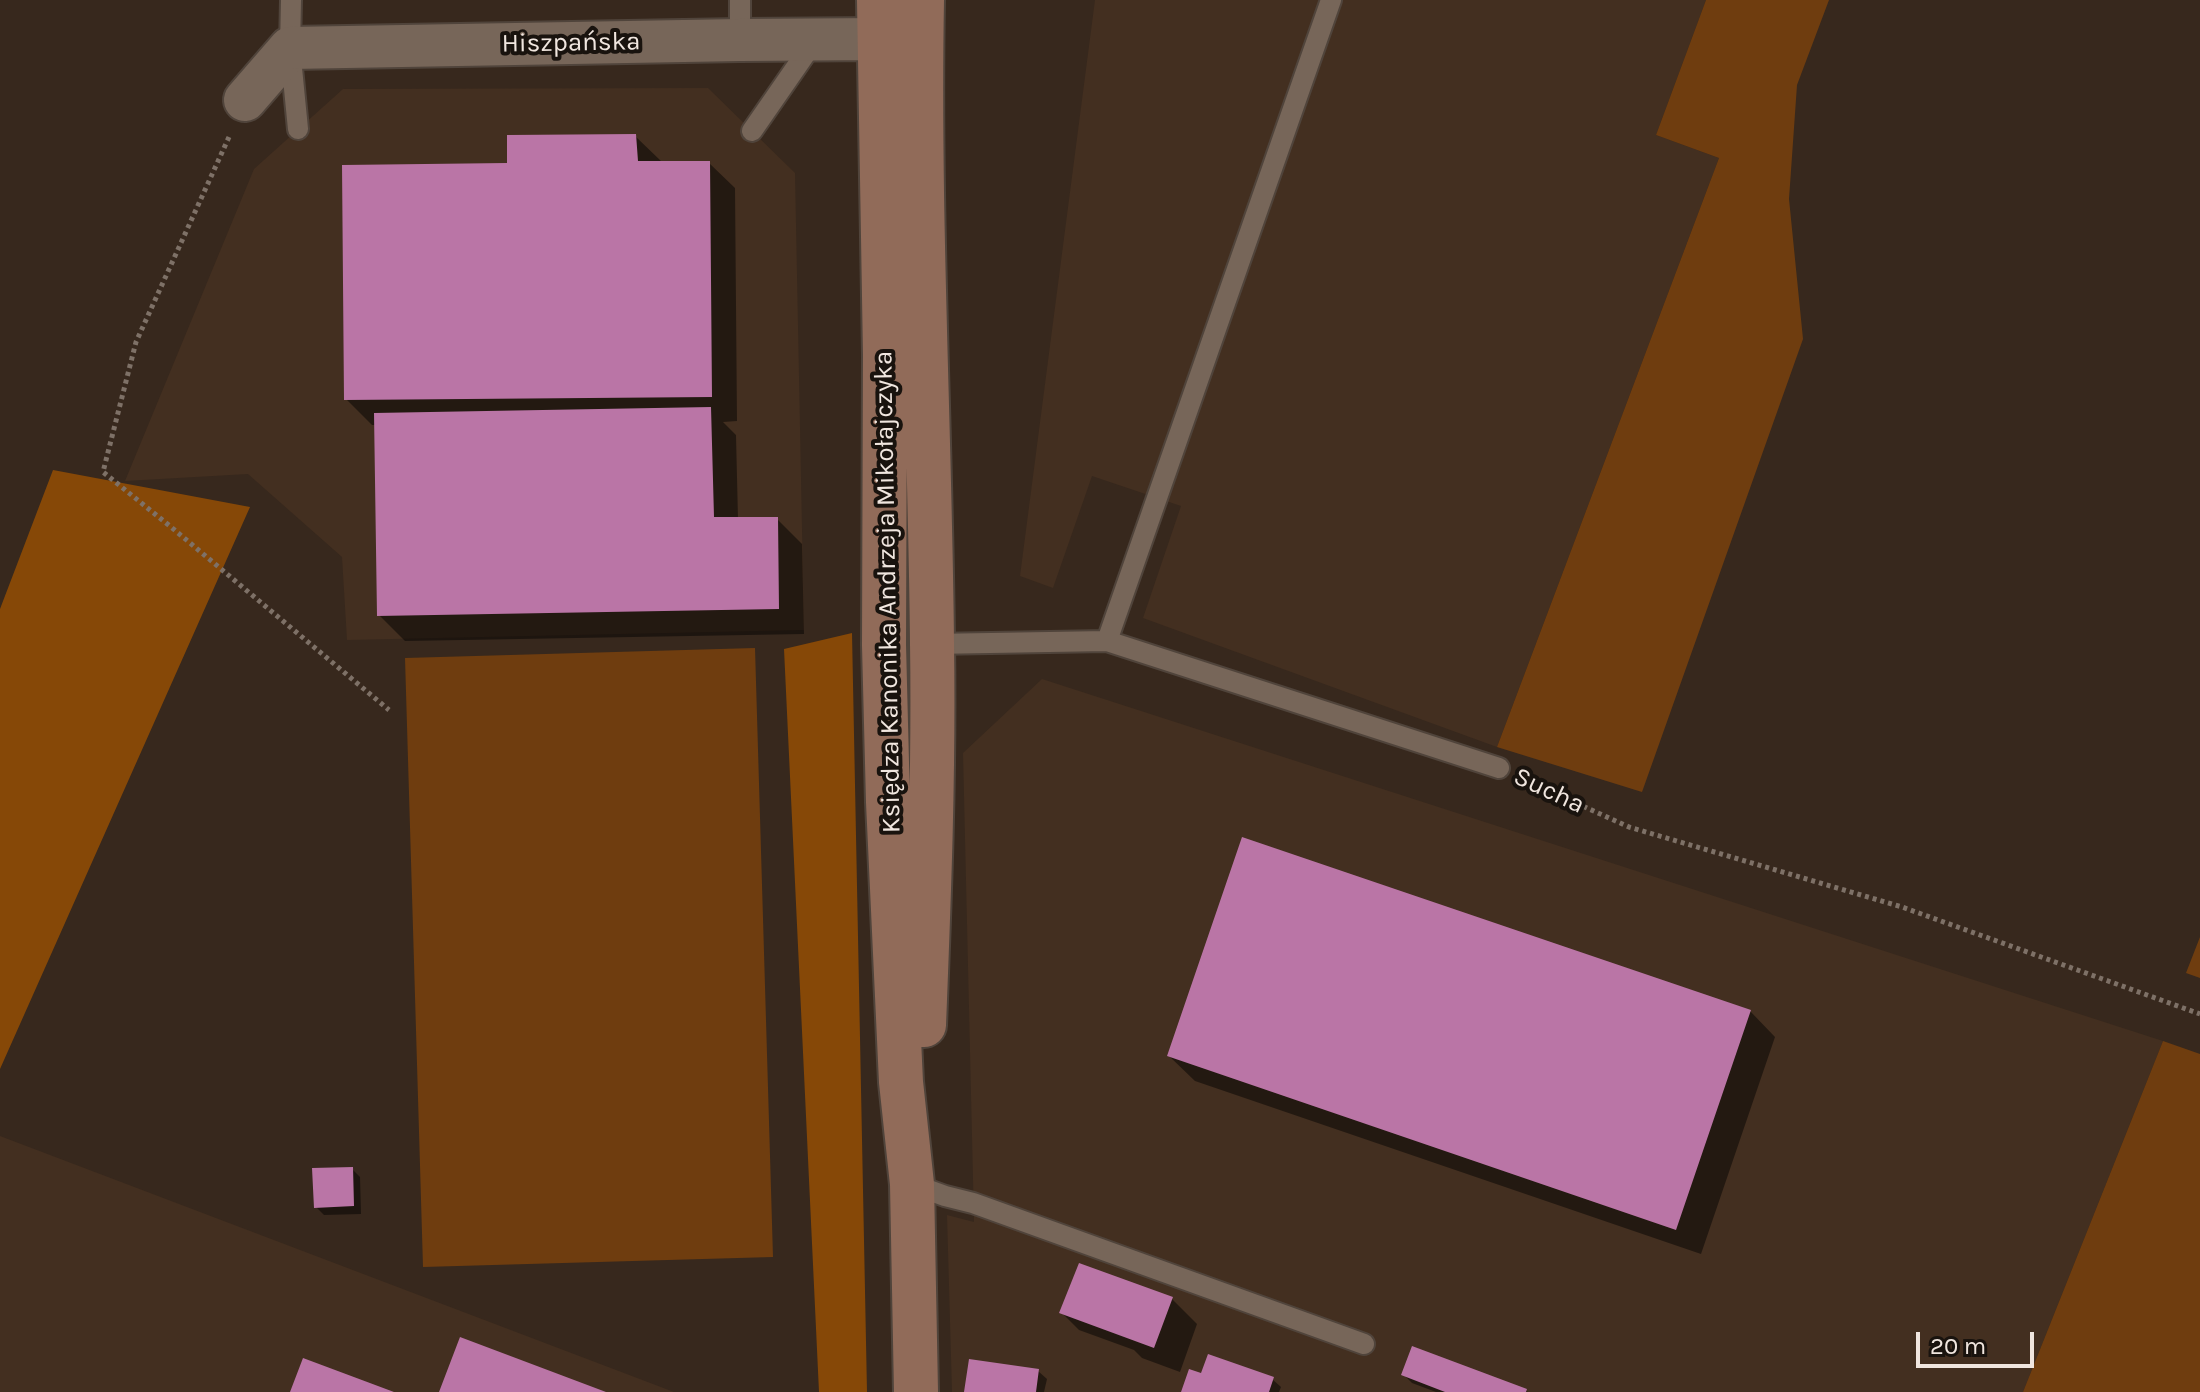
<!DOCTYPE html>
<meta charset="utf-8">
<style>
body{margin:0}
#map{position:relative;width:2200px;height:1392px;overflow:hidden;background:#37281d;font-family:Karla,sans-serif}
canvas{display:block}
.scale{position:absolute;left:1916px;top:1332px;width:118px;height:36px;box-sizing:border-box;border:4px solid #f0e6df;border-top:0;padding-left:10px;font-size:24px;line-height:28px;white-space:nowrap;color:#f0e6df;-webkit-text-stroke:6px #19130e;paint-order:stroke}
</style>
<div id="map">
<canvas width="2200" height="1392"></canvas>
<div class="scale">20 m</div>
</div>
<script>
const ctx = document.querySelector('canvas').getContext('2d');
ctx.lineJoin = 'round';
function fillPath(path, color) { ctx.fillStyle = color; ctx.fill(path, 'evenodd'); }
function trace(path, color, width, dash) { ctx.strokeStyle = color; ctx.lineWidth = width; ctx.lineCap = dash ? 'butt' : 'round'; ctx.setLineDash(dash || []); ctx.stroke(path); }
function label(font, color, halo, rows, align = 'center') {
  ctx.font = font + ' Karla,sans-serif'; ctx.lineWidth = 8; ctx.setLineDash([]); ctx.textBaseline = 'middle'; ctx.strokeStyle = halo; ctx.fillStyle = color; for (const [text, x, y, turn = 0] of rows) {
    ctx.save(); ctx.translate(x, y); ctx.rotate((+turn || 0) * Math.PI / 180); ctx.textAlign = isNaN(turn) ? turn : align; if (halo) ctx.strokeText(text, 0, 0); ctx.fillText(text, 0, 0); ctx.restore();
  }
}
const built = new Path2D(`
 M 1095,0 L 1706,0 L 1656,135 L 1719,158 L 1497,747 L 1143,618 L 1181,506 L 1092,476 L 1053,588 L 1020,576 Z
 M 708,88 L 795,173 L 804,630 L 347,640 L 342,557 L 248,474 L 125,481 L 254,169 L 343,89 Z
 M 1042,679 L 2163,1041 L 2023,1392 L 952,1392 L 947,1215 L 974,1222 L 963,753 Z
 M 0,1136 L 674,1392 L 0,1392 Z`);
const green = new Path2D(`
 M 1706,0 L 1829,0 L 1797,85 L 1789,199 L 1803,339 L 1642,792 L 1497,747 L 1719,158 L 1656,135 Z
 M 755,648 L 773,1257 L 423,1267 L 405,658 Z
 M 2200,937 L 2200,978 L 2186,973 Z
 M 2163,1041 L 2200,1054 L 2200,1392 L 2023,1392 Z`);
const forest = new Path2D(`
 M 53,470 L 250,507 L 0,1069 L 0,609 Z
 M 852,633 L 867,1392 L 819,1392 L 784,649 Z`);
const shadow = new Path2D(`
 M 635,136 L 661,161 L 709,163 L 735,188 L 737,421 L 723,422 L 736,435 L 738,519 L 777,519 L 802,544 L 804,634 L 405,641 L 379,615 L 376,425 L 372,425 L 346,399 L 509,165 Z
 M 1750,1011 L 1775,1037 L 1701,1254 L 1195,1081 L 1169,1056 Z
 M 352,1169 L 360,1177 L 361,1214 L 324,1215 L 316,1207 Z
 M 1172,1299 L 1197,1324 L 1180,1372 L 1142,1358 L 1134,1350 L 1079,1330 L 1062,1313 Z
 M 1038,1371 L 1047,1379 L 1044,1392 L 966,1392 Z
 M 1404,1375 L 1526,1391 L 1528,1392 L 1436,1392 L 1412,1383 Z
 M 1208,1378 L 1272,1379 L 1281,1387 L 1279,1392 L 1183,1392 Z`);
const building = new Path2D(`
 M 636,134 L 638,161 L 710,161 L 712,397 L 344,400 L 342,165 L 507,163 L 507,135 Z
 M 711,407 L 714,517 L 778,517 L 779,609 L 377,616 L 374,413 Z
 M 1242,837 L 1751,1010 L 1676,1230 L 1167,1056 Z
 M 353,1167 L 354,1206 L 314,1208 L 312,1168 Z
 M 1079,1263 L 1173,1297 L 1154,1348 L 1059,1313 Z
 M 460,1337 L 606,1392 L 439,1392 Z
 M 1412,1346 L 1527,1389 L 1526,1392 L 1445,1392 L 1401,1375 Z
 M 1208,1354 L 1274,1377 L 1269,1392 L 1181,1392 L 1189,1369 L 1201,1373 Z
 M 303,1358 L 394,1392 L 290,1392 Z
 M 969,1359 L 1039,1369 L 1036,1392 L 964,1392 Z`);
const path = new Path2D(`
 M 229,137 L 136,342 L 103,472 L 171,527 L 389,710
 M 1525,780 L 1629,827 L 1902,907 L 2200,1014`);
const service = new Path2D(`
 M 291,0 L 290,48 L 298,129
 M 740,40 L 740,0
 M 752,131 L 815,40
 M 1107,641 L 1331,0
 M 932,644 L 1107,641 L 1499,768
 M 912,1184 L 945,1196 L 973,1203 L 1364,1344`);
const minor = new Path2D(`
 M 245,100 L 290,48 L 740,40 L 880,39 L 916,41`);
const secondary = new Path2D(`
 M 879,0 L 885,355 L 884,645 L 888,802 L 901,1082 L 912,1184 L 916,1392
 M 922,0 C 918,214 930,429 932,643 C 934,771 929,898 924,1025`);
const streetNames = [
 ["Hiszpańska",571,43,-1],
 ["Księdza Kanonika Andrzeja Mikołajczyka",888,592,-91],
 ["Sucha",1549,791,25]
];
fillPath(built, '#432f20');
fillPath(green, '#6f3d0f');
fillPath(forest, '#864807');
fillPath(shadow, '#0007');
fillPath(building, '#ba75a6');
trace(service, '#50443b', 24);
trace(minor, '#50443b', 46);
trace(secondary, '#50443b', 48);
trace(path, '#7e7167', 5, [4, 4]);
trace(service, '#776659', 20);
trace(minor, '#776659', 42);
trace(secondary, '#916b59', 44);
label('26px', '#f0e6df', '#19130e', streetNames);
</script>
